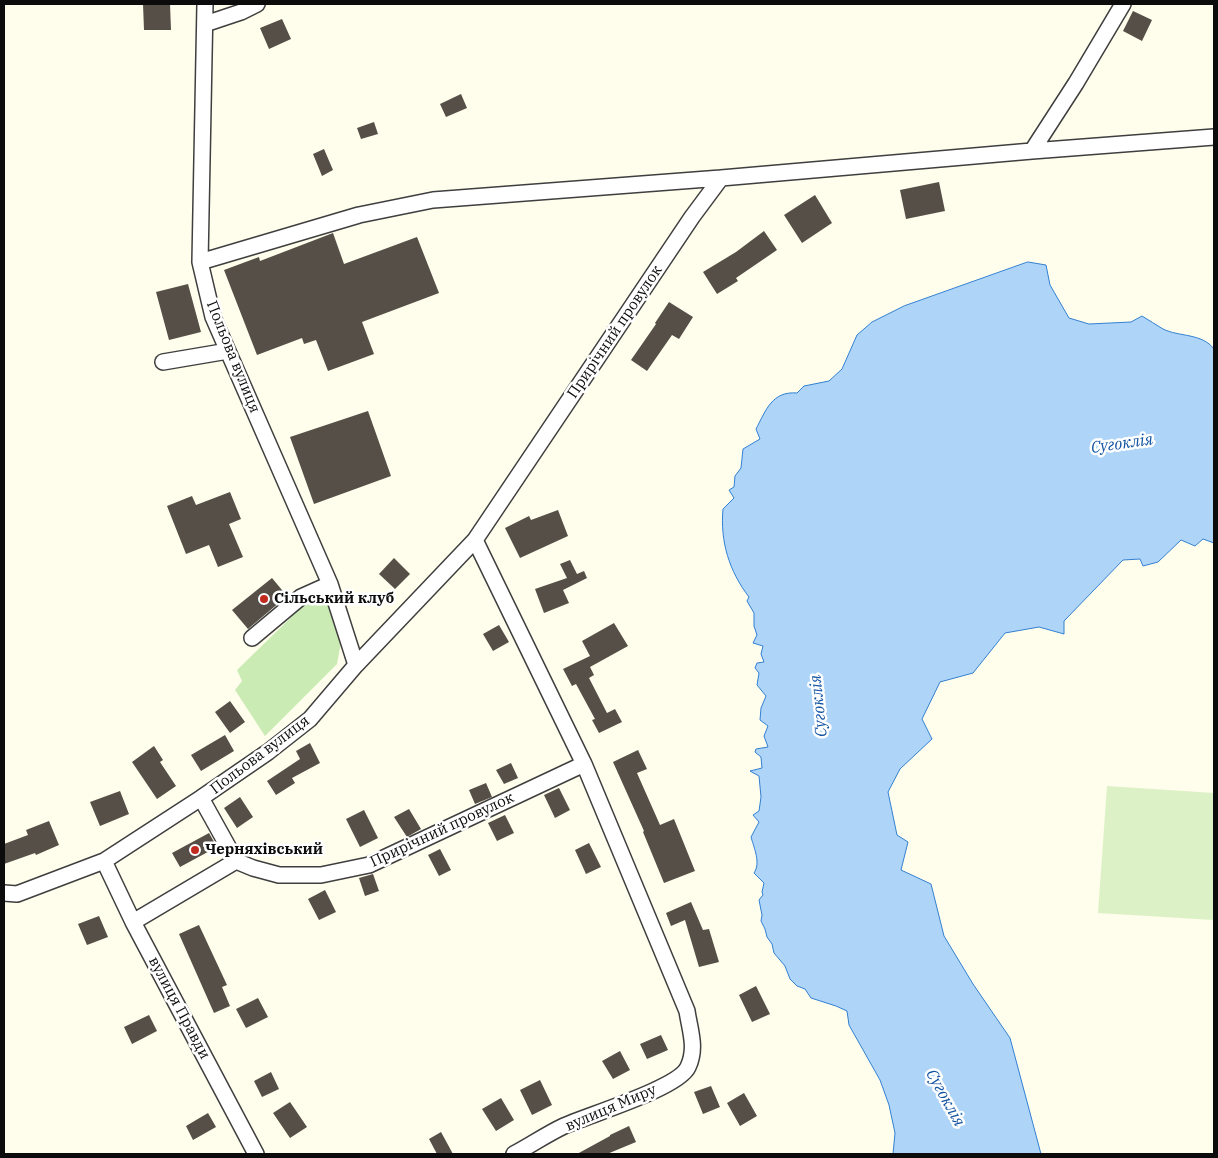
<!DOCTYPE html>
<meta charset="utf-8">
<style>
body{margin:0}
#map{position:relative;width:1218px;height:1158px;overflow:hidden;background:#fffdeb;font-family:"IBM Plex Serif",serif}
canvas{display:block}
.frame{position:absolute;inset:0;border:5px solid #0c0c0c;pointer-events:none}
</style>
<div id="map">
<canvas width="1218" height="1158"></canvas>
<div class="frame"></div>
</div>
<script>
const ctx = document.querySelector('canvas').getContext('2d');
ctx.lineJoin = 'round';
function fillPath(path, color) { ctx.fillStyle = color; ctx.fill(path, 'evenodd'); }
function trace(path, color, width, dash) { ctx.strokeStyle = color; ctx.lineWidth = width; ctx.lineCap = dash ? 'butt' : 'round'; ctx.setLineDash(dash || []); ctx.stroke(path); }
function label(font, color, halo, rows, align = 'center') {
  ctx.font = font + ' "IBM Plex Serif",serif'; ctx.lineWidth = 5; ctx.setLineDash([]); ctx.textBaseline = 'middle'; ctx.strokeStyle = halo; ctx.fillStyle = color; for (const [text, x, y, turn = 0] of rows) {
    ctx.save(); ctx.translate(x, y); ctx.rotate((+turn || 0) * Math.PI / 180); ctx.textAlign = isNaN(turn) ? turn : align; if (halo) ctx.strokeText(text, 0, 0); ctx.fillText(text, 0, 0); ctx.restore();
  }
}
const green = new Path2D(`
 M 326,595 L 341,642 L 337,664 L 265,736 L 235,690 L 242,681 L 237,670 L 313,596 Z`);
const pitch = new Path2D(`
 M 1107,786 L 1214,793 L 1214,920 L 1098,913 Z`);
const water = new Path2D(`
 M 1028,262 L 1046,265 L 1050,285 L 1069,318 L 1089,324 L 1131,322 L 1142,316 C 1149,320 1156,325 1163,329 C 1179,337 1202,333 1214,349 L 1214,543 L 1203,539 L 1195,546 L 1181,540 L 1158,562 L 1143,566 L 1140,559 L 1123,560 L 1064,621 L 1064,634 L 1039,627 L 1005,633 L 973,673 L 940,682 L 922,719 L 932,739 L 900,769 L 888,792 L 897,835 L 908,842 L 901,870 L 931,884 L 944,936 L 973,984 L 1010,1038 L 1041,1154 L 893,1154 L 895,1133 L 889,1105 L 880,1080 L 849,1025 L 847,1011 L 836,1006 L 811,998 L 805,989 L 797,986 L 790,979 L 785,966 L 774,953 L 772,944 L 767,937 L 765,929 L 761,921 L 762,915 L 759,900 L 763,895 L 762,892 L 764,883 L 754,873 C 761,863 754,848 751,837 L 759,822 L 753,815 L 759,811 L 761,797 L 759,776 L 750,771 L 762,768 L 761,757 L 755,752 L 756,749 L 768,747 L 764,736 L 768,726 L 760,720 L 761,708 L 766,696 L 757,685 L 759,673 L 755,668 L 757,663 L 764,662 L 761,654 L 763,646 L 753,643 L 757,635 L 754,626 L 754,613 L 747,601 L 749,597 C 729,571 720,541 723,509 L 734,498 L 729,490 L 734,487 L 735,476 L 741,468 L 743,449 L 760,439 L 756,429 C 766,410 772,391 797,393 L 804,386 L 829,381 L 842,369 L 857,335 L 872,322 L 904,306 Z`);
const building = new Path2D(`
 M 143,4 L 170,4 L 171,30 L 144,30 Z
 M 1133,11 L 1152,20 L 1142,41 L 1123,31 Z
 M 282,19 L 291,39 L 269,49 L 260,28 Z
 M 461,94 L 467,108 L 446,117 L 440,104 Z
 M 374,122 L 378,134 L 361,139 L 357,128 Z
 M 324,149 L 333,170 L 322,176 L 313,154 Z
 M 939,182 L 945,211 L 906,219 L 900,190 Z
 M 815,195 L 832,223 L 802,243 L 784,215 Z
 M 764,231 L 777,250 L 736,278 L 738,281 L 717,294 L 703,272 L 736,252 Z
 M 333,233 L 344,264 L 417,237 L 439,293 L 362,322 L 374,354 L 328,371 L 316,340 L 304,344 L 302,338 L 257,355 L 224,270 L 259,257 L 260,261 Z
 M 188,284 L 201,332 L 169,340 L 156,292 Z
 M 669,302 L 693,317 L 679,339 L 672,335 L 647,371 L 631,360 L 656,324 L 655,323 Z
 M 368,411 L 391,476 L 314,504 L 290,437 Z
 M 230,492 L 241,519 L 229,524 L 243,557 L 218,567 L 209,545 L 186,554 L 167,506 L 192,496 L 196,505 Z
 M 558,510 L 568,536 L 520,558 L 505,528 L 529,516 L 531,520 Z
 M 394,558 L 410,574 L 395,589 L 379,574 Z
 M 570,560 L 577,574 L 584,571 L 587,578 L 563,590 L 569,603 L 544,613 L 535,589 L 567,578 L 560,564 Z
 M 272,578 L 287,596 L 248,629 L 232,610 Z
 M 614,623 L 628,646 L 590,667 L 594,675 L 589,678 L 607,713 L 615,709 L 622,722 L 599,733 L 592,720 L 595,719 L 576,684 L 572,686 L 563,669 L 590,656 L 582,641 Z
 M 499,625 L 509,642 L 493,651 L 483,634 Z
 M 230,701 L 245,722 L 230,733 L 215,712 Z
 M 225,735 L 234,751 L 201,771 L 191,755 Z
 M 310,743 L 320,763 L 292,778 L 295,783 L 276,795 L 267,781 L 300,759 L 296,751 Z
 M 154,746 L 163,760 L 160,762 L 176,786 L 157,799 L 132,762 Z
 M 638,750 L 647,769 L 637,773 L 660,825 L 674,819 L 695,871 L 664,883 L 643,832 L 644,831 L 613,762 Z
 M 511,763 L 518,778 L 504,784 L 496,770 Z
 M 486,783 L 492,797 L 475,804 L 469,790 Z
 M 559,788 L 570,810 L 555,818 L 544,795 Z
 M 120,791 L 129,814 L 100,826 L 90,802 Z
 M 240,797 L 253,817 L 237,828 L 224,808 Z
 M 409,809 L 421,829 L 407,837 L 394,817 Z
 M 364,810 L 378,838 L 360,847 L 346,819 Z
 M 505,815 L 514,833 L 497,841 L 488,823 Z
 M 49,821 L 59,845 L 36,855 L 35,853 L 4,864 L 4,844 L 28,835 L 26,830 Z
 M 209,833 L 217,847 L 180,867 L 172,853 Z
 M 589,843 L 601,867 L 586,874 L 575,850 Z
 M 440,849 L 451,870 L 439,876 L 428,855 Z
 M 373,874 L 379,891 L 365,896 L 359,878 Z
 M 325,890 L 336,912 L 319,920 L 308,899 Z
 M 691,902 L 703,930 L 709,929 L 719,962 L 699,967 L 685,920 L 671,926 L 666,913 Z
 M 99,916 L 108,937 L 87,945 L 78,924 Z
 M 199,925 L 227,985 L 222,987 L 230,1006 L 214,1013 L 179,934 Z
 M 756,986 L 770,1014 L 752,1022 L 739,995 Z
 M 258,998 L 268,1017 L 246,1028 L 236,1009 Z
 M 149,1015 L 157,1031 L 132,1044 L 124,1027 Z
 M 661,1035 L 668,1050 L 647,1059 L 640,1044 Z
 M 620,1051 L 630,1070 L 613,1079 L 602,1061 Z
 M 271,1072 L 279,1089 L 262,1097 L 254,1081 Z
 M 540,1080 L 552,1105 L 532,1115 L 520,1090 Z
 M 711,1086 L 720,1107 L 703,1114 L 694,1092 Z
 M 744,1093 L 757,1116 L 740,1126 L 727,1103 Z
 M 501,1098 L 514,1120 L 496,1131 L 482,1109 Z
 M 290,1102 L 307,1127 L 290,1138 L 273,1113 Z
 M 208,1113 L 216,1127 L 193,1140 L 186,1126 Z
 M 629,1126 L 636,1142 L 607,1154 L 577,1154 L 610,1136 L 610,1135 Z
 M 441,1132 L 453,1154 L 437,1154 L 429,1139 Z`);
const minor = new Path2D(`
 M 205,24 L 241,12 L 257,4
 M 1032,151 L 1076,83 L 1123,4
 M 200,262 L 359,215 L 433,200 L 721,178 L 1032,151 L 1214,137
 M 163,362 L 228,351
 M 252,638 L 301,597 L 330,584
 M 356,665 L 475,540
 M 201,798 L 236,861
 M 104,861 L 133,922 L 256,1154
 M 236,861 L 253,868 L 279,875 L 321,875 L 369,865 L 584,764 L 475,540 L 692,217 L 721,178
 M 4,893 L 17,894 L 104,861 L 201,798 L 268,752 L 310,719 L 356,665 L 330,584 L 213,317 L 200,262 L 205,4
 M 133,922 L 236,861
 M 514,1154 C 531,1145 547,1134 564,1126 C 588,1115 679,1088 688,1067 C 697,1048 690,1031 687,1011 L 584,764`);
const markers = [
 [264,599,5,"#c12a1f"],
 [195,850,5,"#c12a1f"]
];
const streetNames = [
 ["Прирічний провулок",615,332,-56],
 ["Польова вулиця",233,357,68],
 ["Польова вулиця",260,755,-37],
 ["Прирічний провулок",442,830,-25],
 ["вулиця Правди",179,1008,62],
 ["вулиця Миру",611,1108,-23]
];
const poiNames = [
 ["Сільський клуб",274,599],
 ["Черняхівський",205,850]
];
const waterNames = [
 ["Сугоклія",1122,444,-8],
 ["Сугоклія",819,706,-96],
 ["Сугоклія",945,1098,61]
];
fillPath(green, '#caebb4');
fillPath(pitch, '#ddf1c6');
fillPath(water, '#aed4f8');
trace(water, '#3280d2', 1);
fillPath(building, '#554f48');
trace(minor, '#3f3f3f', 18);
trace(minor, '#fff', 15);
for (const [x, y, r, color] of markers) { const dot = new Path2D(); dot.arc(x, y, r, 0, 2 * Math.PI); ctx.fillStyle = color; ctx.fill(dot); trace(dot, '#fff', 2); }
label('15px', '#0c0c0c', '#fff', streetNames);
label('bold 15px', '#0c0c0c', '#fff', poiNames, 'left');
label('italic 16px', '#1152a2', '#fff', waterNames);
</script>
